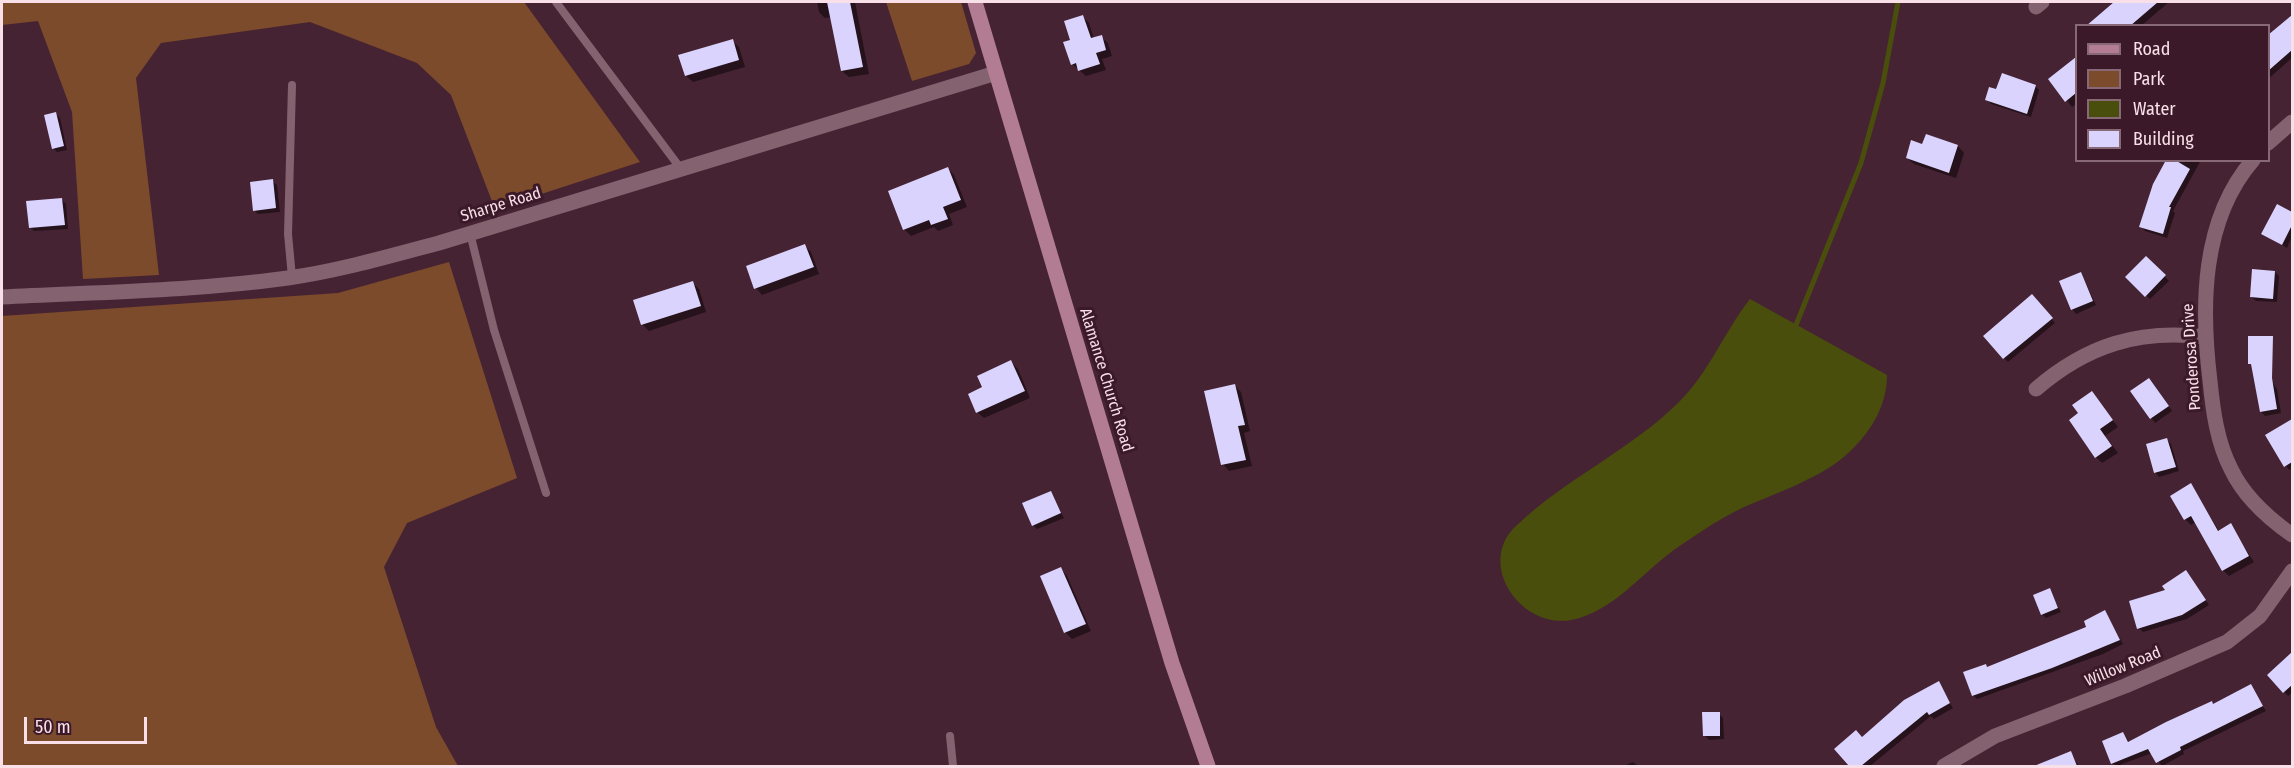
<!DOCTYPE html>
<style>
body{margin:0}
#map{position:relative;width:2294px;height:768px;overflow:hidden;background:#462333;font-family:"Fira Sans Condensed",sans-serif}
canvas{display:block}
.frame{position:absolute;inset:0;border:3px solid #f8dfe8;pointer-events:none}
.legend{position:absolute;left:2075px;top:24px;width:195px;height:138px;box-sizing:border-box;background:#3b1929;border:2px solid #876875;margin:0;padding:8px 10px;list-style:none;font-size:18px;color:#f8dfe8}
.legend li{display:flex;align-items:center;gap:12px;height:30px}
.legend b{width:30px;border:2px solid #876875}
.scale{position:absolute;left:24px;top:717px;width:123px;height:27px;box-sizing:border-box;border:3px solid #f8dfe8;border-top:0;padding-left:8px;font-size:18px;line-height:21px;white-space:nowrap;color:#f8dfe8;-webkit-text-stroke:4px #3b1929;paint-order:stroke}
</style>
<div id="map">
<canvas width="2294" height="768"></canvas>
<div class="frame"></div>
<ul class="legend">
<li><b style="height:8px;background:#b27d93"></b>Road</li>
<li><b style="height:16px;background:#7c4b2b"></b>Park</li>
<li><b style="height:16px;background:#4a4e0c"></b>Water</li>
<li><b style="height:16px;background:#dad3fd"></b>Building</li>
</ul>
<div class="scale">50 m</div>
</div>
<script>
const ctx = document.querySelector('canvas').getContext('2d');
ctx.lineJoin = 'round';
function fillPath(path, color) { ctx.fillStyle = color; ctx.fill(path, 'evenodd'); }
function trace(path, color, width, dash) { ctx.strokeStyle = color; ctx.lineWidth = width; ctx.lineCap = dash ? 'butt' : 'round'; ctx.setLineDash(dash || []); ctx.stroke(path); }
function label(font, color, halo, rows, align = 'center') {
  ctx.font = font + ' "Fira Sans Condensed",sans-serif'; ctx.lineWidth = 6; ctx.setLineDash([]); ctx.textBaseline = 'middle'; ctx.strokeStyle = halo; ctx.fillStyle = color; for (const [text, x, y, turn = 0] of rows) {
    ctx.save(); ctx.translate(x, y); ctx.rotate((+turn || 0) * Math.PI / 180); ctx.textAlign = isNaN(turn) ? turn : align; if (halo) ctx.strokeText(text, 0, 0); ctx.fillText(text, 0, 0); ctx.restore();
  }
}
const green = new Path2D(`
 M 2,2 L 524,2 L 640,162 L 495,209 L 451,95 L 417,63 L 310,22 L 161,43 L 136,78 L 159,275 L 83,279 L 72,112 L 38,21 L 2,25 Z
 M 886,2 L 961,2 L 976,53 L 969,64 L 912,81 Z
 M 449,262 L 517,478 L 407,523 L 384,567 L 436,727 L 458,766 L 2,766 L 2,316 L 338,293 Z`);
const water = new Path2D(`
 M 1750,299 L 1887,375 C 1887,407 1869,435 1845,456 C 1814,482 1771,494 1736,511 C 1716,521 1696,535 1678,547 C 1643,571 1614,612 1571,620 C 1520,629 1476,563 1516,526 C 1565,479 1629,451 1678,403 C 1709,373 1724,332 1750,299 Z`);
const shadow = new Path2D(`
 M 817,2 L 855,2 L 869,74 L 849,77 L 842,71 L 832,17 L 825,18 L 819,12 Z
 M 2116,2 L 2169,2 L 2141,26 L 2092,26 Z
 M 1083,17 L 1089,23 L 1094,39 L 1101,37 L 1108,43 L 1112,56 L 1102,59 L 1106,70 L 1086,76 L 1072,64 Z
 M 2288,21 L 2292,25 L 2292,58 L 2268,79 L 2268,38 Z
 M 732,41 L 739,47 L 745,67 L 693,82 L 686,76 Z
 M 2076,59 L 2076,104 L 2072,107 L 2050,79 Z
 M 2035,86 L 2039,90 L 2031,117 L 1991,104 L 1987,99 L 1997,91 Z
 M 56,114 L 60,118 L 67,150 L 57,152 L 53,148 Z
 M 1923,146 L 1958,146 L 1964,153 L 1956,178 L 1914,164 L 1907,158 Z
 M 2168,160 L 2201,160 L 2173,211 L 2175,213 L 2167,238 L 2145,231 L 2141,226 Z
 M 948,168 L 954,175 L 967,207 L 949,214 L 953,225 L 938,231 L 934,227 L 911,236 L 904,229 Z
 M 272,181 L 277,185 L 280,212 L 258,214 L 254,210 Z
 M 62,200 L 66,204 L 68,229 L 34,231 L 30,227 Z
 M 2277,206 L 2292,214 L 2292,236 L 2287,248 L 2263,233 Z
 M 805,246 L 811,252 L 819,274 L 762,295 L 756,288 Z
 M 2146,258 L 2169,281 L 2150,299 L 2127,277 Z
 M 2275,272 L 2279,276 L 2277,302 L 2256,301 L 2251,297 Z
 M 2081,273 L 2096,305 L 2076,314 L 2072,309 Z
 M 692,282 L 699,289 L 706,312 L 649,331 L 642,324 Z
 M 2036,300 L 2055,323 L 2008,362 L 2004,358 Z
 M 2252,350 L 2277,389 L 2281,413 L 2265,416 L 2261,412 Z
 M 1011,362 L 1018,369 L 1030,398 L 984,418 L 977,412 L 984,388 Z
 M 2153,384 L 2172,411 L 2155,423 L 2132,391 Z
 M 1235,386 L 1241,392 L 1250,431 L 1244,433 L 1252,466 L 1229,471 L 1223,464 Z
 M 2091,393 L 2118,427 L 2105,436 L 2118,453 L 2102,463 L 2096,457 L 2080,414 Z
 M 2292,421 L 2292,468 L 2289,470 L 2267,436 Z
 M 2167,440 L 2171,444 L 2179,471 L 2159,477 L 2155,472 Z
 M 2191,485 L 2219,531 L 2230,525 L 2254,562 L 2229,576 L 2223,570 L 2196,522 L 2191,525 L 2185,519 Z
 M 1050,492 L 1064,518 L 1037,529 L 1033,525 Z
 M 1061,569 L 1067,576 L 1091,631 L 1072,639 L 1065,632 Z
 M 2186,572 L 2209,605 L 2187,619 L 2143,632 L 2139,628 L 2167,591 Z
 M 2049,590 L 2061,612 L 2046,618 L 2042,614 Z
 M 2105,612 L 2123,644 L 2103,654 L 1977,699 L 1973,695 L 1985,665 L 1988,668 L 2089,628 Z
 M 2288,658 L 2292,663 L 2292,693 L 2288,696 L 2269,675 Z
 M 1938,683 L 1953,708 L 1934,719 L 1931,716 L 1870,766 L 1851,766 L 1836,749 L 1862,739 Z
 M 2250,686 L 2266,711 L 2183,751 L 2184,754 L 2162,766 L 2152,753 L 2117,766 L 2112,763 L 2123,733 L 2130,743 L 2214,705 Z
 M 1719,714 L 1723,718 L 1724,739 L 1709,740 L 1705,736 Z
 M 2070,753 L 2079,766 L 2053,766 L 2051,761 Z
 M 1633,762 L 1638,766 L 1624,766 Z`);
const stream = new Path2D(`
 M 1792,328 L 1796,325 L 1861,163 L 1883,83 L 1898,2`);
const building = new Path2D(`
 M 827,2 L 850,2 L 863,67 L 841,71 Z
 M 2114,2 L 2158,2 L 2130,26 L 2086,26 Z
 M 1083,15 L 1091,38 L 1102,35 L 1106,50 L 1096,53 L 1100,64 L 1078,71 L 1076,63 L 1071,65 L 1063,42 L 1070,40 L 1064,21 Z
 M 2292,15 L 2292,50 L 2268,71 L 2268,35 Z
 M 733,39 L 739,60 L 685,76 L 678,55 Z
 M 2076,57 L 2076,93 L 2065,102 L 2048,79 Z
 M 2002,73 L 2036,85 L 2027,114 L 1985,100 L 1989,87 L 1996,89 Z
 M 56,112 L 64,146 L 52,149 L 44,115 Z
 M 1926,134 L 1958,145 L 1949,173 L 1906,158 L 1911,140 L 1922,144 Z
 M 2166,160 L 2175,160 L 2190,169 L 2169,207 L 2171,207 L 2163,234 L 2139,227 L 2153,184 Z
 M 948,167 L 961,200 L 943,207 L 948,219 L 931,225 L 929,220 L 903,230 L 888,191 Z
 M 273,179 L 276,208 L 253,211 L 250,182 Z
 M 62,198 L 65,225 L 29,228 L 26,201 Z
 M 2277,204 L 2292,212 L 2292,225 L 2282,245 L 2261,234 Z
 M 805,244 L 814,267 L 754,289 L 746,266 Z
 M 2146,256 L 2166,275 L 2145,297 L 2125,277 Z
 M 2252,269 L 2275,271 L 2273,299 L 2250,297 Z
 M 2081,272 L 2093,301 L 2071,310 L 2059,281 Z
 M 693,281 L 701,306 L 641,325 L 633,300 Z
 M 2032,294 L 2053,318 L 2003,359 L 1983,336 Z
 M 2248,336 L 2273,336 L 2272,378 L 2277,409 L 2260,412 L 2251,364 L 2248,364 Z
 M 1011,360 L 1025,391 L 976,413 L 968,394 L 982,387 L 977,376 Z
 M 2149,378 L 2169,406 L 2150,419 L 2130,391 Z
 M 1235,384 L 1245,425 L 1238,426 L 1246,460 L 1221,465 L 1204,391 Z
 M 2092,391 L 2113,420 L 2100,429 L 2112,446 L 2095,458 L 2069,420 L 2078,413 L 2072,405 Z
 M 2292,419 L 2292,462 L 2284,467 L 2265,435 Z
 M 2167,438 L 2176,467 L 2154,473 L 2146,444 Z
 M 2191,483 L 2218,531 L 2231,523 L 2249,556 L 2222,571 L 2191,516 L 2184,520 L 2170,496 Z
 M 1051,491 L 1061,513 L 1032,526 L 1022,503 Z
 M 1061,567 L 1086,624 L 1064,633 L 1040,576 Z
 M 2186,570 L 2206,600 L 2182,615 L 2137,629 L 2129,601 L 2165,590 L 2162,586 Z
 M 2050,588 L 2058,608 L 2041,615 L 2033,595 Z
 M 2105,610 L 2120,640 L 2052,668 L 1972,696 L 1963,672 L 1986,664 L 1987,667 L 2086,627 L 2084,621 Z
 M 2292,652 L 2292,685 L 2283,693 L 2267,675 Z
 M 1939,681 L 1950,703 L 1929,715 L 1927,712 L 1861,766 L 1849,766 L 1834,749 L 1856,730 L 1862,737 L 1904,700 Z
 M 2251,684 L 2263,706 L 2180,747 L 2181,750 L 2156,763 L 2148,749 L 2111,764 L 2102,741 L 2123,732 L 2128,742 L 2166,722 L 2212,701 L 2213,704 Z
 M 1702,712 L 1720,712 L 1720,736 L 1703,736 Z
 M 2071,751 L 2077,766 L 2034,766 Z`);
const service = new Path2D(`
 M 556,2 L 681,169
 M 470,233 L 494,330 L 546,493
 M 292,277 L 288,234 L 292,85
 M 950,736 L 953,766`);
const minor = new Path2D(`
 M 2036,7 L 2042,2
 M 2268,143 L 2292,122
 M 2253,160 C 2201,220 2201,307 2210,381 C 2213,411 2217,442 2231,469 C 2244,497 2268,518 2292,535
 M 2036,389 C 2087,345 2139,329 2205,337
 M 1944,766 L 1995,736 L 2125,686 L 2227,642 L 2260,616 L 2292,571`);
const tertiary = new Path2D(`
 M 2,297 C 97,292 193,291 288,278 C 339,271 389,256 439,243 L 996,73`);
const secondary = new Path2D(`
 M 975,2 L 1172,663 L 1208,766`);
const streetNames = [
 ["Sharpe Road",501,205,-17],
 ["Ponderosa Drive",2192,357,-94],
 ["Alamance Church Road",1106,380,73],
 ["Willow Road",2123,667,-22]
];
fillPath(green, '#7c4b2b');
fillPath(water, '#4a4e0c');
fillPath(shadow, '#0007');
trace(stream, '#4a4e0c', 5);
fillPath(building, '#dad3fd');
trace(service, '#84626f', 8);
trace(minor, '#84626f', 15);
trace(tertiary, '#84626f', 15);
trace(secondary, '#b27d93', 15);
label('16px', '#f8dfe8', '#3b1929', streetNames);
</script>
